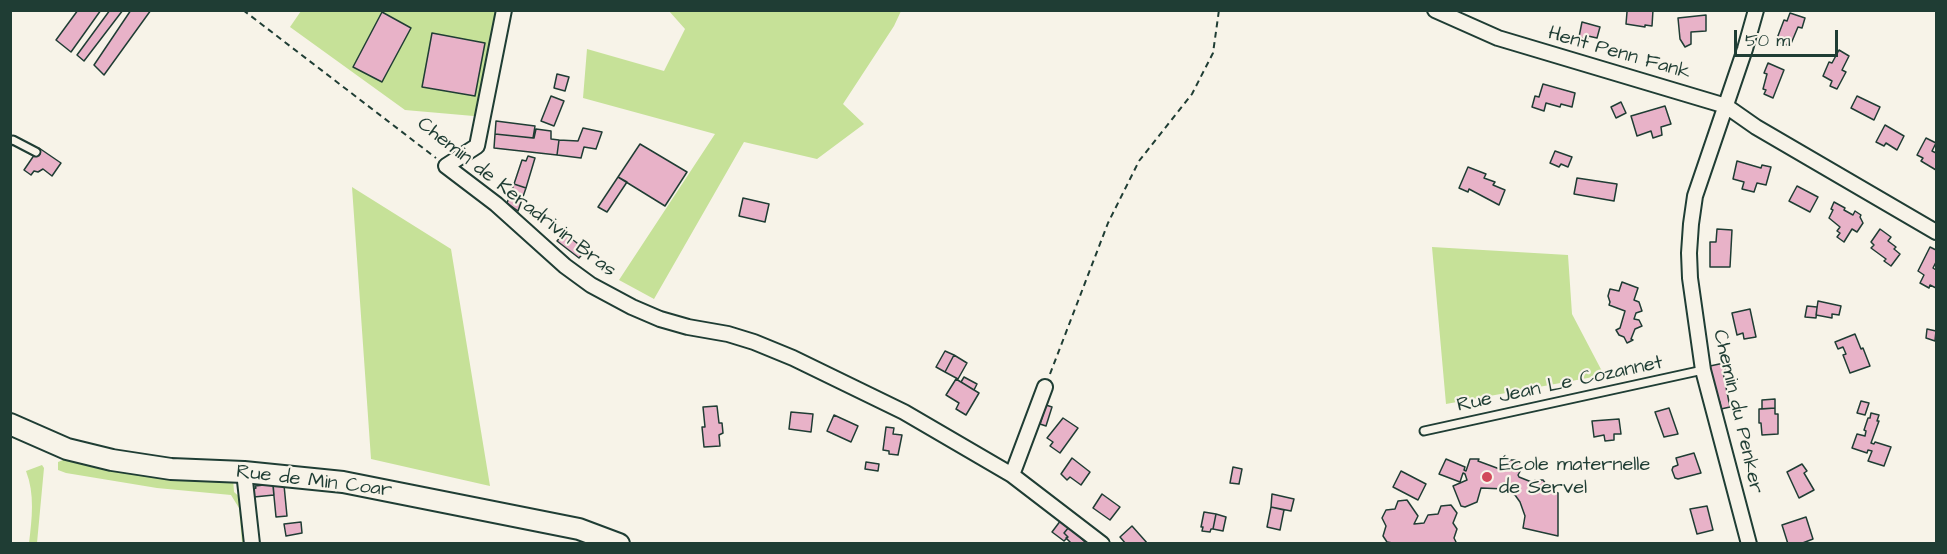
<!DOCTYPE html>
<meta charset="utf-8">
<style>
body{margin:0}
#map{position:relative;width:1947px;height:554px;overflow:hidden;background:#f7f3e8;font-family:"Architects Daughter",sans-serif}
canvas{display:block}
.frame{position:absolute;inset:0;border:12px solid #1f3d34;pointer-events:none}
.scale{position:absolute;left:1734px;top:30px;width:104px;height:27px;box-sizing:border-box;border:3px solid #1f3d34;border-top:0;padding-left:8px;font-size:18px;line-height:21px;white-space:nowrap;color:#1f3d34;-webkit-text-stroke:4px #f7f3e8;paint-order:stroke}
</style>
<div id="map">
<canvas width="1947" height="554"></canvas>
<div class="frame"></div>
<div class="scale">50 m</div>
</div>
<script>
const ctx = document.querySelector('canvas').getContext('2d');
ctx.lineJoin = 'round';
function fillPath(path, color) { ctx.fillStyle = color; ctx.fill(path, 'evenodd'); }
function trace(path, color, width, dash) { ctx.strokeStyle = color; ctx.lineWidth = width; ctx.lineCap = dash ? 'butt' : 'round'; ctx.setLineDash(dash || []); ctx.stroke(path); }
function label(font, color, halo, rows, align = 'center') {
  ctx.font = font + ' "Architects Daughter",sans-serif'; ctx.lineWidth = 4.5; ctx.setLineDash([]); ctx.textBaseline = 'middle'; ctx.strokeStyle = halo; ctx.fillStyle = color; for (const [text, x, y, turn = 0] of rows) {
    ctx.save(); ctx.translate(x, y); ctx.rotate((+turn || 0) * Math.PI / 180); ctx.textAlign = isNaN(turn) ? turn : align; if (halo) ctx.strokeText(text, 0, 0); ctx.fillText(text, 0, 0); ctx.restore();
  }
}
const green = new Path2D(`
 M 301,11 L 509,11 L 485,117 L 405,110 L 290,27 Z
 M 669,11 L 901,11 L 894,26 L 843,104 L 864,124 L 817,159 L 744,142 L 654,299 L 619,280 L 715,134 L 583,98 L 587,49 L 664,71 L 685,29 Z
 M 352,187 L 451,249 L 490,486 L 371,459 Z
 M 1432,247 L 1568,255 L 1572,314 L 1604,375 L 1446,404 Z
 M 63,460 L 233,477 L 234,492 L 242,499 L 247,543 L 242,543 L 239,508 L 231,495 L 157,488 L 66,473 L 58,470 L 58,462 Z
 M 42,465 L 44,468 L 37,543 L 29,543 C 32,519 35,494 26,471 Z`);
const building = new Path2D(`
 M 78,10 L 101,10 L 71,52 L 56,40 Z
 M 110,10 L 123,10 L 84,61 L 77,55 Z
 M 131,10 L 151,10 L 104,75 L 94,65 Z
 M 1624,10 L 1653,10 L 1652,26 L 1645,25 L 1645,27 L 1626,24 L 1627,12 Z
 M 382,12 L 411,28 L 382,82 L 353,67 Z
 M 1790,13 L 1805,18 L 1802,28 L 1798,27 L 1790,46 L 1776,41 L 1784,20 L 1787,21 Z
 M 1706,15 L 1706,31 L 1691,32 L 1691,44 L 1685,47 L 1680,39 L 1678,18 Z
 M 1582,22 L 1600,27 L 1597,38 L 1588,36 L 1588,39 L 1579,37 Z
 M 432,33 L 485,43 L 475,96 L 422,87 Z
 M 1839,50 L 1849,56 L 1842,70 L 1846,72 L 1837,89 L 1830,86 L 1832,81 L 1823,76 L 1829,62 L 1832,63 Z
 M 1768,63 L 1784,70 L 1773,98 L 1764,94 L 1766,90 L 1763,89 L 1767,74 L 1764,73 Z
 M 557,74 L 569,77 L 565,91 L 554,88 Z
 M 1543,84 L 1575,93 L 1572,107 L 1561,104 L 1560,107 L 1546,103 L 1544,111 L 1532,107 L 1535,96 L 1539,97 Z
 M 551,96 L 564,101 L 554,126 L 541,121 Z
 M 1857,96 L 1880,107 L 1874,120 L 1851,108 Z
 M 1621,102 L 1626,113 L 1616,118 L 1611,107 Z
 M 1665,106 L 1671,124 L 1661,127 L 1662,135 L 1653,138 L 1651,131 L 1637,136 L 1631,116 Z
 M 496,121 L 535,126 L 533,138 L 495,134 Z
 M 1885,125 L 1904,136 L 1897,150 L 1886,143 L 1884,146 L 1876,142 Z
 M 583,128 L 602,132 L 596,149 L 584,147 L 581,158 L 557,155 L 559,140 L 578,141 Z
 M 536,129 L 551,131 L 551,139 L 559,140 L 557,155 L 494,148 L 495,134 L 534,138 Z
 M 1926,138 L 1936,143 L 1932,151 L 1936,153 L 1936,170 L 1921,161 L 1923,158 L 1917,155 Z
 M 640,144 L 687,172 L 665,206 L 618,177 Z
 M 39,148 L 61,163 L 52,176 L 43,169 L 38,172 L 34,171 L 31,175 L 24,170 Z
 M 1555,151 L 1572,157 L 1568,167 L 1561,164 L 1559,167 L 1550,163 Z
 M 528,156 L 535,158 L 526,188 L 514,184 L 522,160 L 526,161 Z
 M 1737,161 L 1761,168 L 1762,165 L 1771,167 L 1766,185 L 1757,183 L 1754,192 L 1742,189 L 1744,182 L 1733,179 Z
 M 1468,167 L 1486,174 L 1484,178 L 1495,182 L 1493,185 L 1505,190 L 1499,205 L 1469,189 L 1468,192 L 1459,188 Z
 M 618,177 L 627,182 L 607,212 L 598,207 Z
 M 1577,178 L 1617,184 L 1614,201 L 1574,194 Z
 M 514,184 L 526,188 L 518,211 L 507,203 Z
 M 1797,186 L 1818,197 L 1810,212 L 1789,201 Z
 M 743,198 L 769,204 L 765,222 L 739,216 Z
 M 1834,202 L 1845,208 L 1844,210 L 1853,215 L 1855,211 L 1861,215 L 1860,217 L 1863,223 L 1857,232 L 1852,229 L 1844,242 L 1837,237 L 1840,233 L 1837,231 L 1840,227 L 1829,218 L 1833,210 L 1831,209 Z
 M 1717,229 L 1732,230 L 1730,267 L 1710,267 L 1710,242 L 1716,242 Z
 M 1880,229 L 1891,237 L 1888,241 L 1896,247 L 1894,249 L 1900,254 L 1891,266 L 1884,261 L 1886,259 L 1871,248 L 1874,245 L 1871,242 Z
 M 564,233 L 586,250 L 579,258 L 557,241 Z
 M 1930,247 L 1936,250 L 1936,262 L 1933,268 L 1936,270 L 1936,288 L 1930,285 L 1929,288 L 1920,283 L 1924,275 L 1918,271 Z
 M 1622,282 L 1638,288 L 1634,300 L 1639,302 L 1642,311 L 1636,313 L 1634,319 L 1639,320 L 1642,326 L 1635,329 L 1631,339 L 1633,340 L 1627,343 L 1624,337 L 1619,335 L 1616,330 L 1620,328 L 1625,311 L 1609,305 L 1610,302 L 1608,296 L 1610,289 L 1619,291 Z
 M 1818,301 L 1841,306 L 1839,315 L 1832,314 L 1832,318 L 1816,315 Z
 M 1807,306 L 1817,307 L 1816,318 L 1805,317 Z
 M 1750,309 L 1756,337 L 1744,339 L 1743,333 L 1737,335 L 1732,313 Z
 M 1927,329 L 1936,331 L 1935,341 L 1926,338 Z
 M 1855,334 L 1861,349 L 1863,348 L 1870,366 L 1850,373 L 1843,355 L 1846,354 L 1843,347 L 1838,349 L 1835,342 Z
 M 945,351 L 954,355 L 945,372 L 936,367 Z
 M 954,355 L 967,363 L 958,379 L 945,372 Z
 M 1724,363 L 1726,372 L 1723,372 L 1730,407 L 1721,409 L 1720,402 L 1717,402 L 1710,366 Z
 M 964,377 L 977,384 L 974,390 L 961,382 Z
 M 956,379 L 979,393 L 966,415 L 956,409 L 959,403 L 946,395 Z
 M 1775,399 L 1775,408 L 1762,409 L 1762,400 Z
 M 1861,401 L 1869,403 L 1865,415 L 1857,413 Z
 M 1046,405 L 1052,407 L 1046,426 L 1040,424 Z
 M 717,406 L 719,423 L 722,423 L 723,433 L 719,435 L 720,446 L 704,447 L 702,427 L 705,427 L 703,407 Z
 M 1669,408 L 1678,434 L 1664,437 L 1655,412 Z
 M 1775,408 L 1775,414 L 1778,414 L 1778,434 L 1762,435 L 1761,423 L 1759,423 L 1759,409 Z
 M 791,412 L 813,414 L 811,432 L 789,429 Z
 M 1871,413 L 1879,415 L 1877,421 L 1879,421 L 1871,443 L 1874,444 L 1875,442 L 1891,447 L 1884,466 L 1868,461 L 1872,451 L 1868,450 L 1867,453 L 1852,448 L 1857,434 L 1865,436 L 1866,431 L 1864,430 L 1868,418 L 1870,418 Z
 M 834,415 L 858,426 L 851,442 L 827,431 Z
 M 1063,418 L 1078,428 L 1060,453 L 1050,446 L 1053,442 L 1047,438 Z
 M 1619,419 L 1621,434 L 1614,434 L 1614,440 L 1605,441 L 1604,435 L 1594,437 L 1592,421 Z
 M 886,427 L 894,428 L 893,434 L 902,435 L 898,455 L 889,454 L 889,451 L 883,450 Z
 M 1694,453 L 1701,473 L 1678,479 L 1675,478 L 1672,470 L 1673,467 L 1678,465 L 1676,458 Z
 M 1072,458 L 1090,472 L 1081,485 L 1070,477 L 1067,480 L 1061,474 Z
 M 1446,459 L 1465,467 L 1464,470 L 1466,471 L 1470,459 L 1479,459 L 1478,461 L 1505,471 L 1506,464 L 1510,460 L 1515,460 L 1519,462 L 1522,468 L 1518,475 L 1519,477 L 1534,483 L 1535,480 L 1543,480 L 1546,484 L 1555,487 L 1553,491 L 1558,493 L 1558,536 L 1523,528 L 1525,516 L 1520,502 L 1515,495 L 1505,489 L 1481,488 L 1477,502 L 1465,507 L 1461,506 L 1453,486 L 1467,480 L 1465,474 L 1463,473 L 1460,482 L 1439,474 Z
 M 866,462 L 879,464 L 878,471 L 865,469 Z
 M 1802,464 L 1807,471 L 1804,473 L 1814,490 L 1799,498 L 1787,472 Z
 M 1233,467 L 1242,469 L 1239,484 L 1230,483 Z
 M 1401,471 L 1426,484 L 1418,500 L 1393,487 Z
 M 273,484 L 274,495 L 254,497 L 253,489 L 256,488 L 255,486 Z
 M 284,485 L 287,516 L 276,517 L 273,486 Z
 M 1102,494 L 1120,507 L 1110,520 L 1093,508 Z
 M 1272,494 L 1294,499 L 1291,511 L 1271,507 Z
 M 1407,500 L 1418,516 L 1414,524 L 1424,523 L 1428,515 L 1438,514 L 1441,506 L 1451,505 L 1457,513 L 1453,523 L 1457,529 L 1454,538 L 1457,544 L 1398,544 L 1387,542 L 1383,536 L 1386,526 L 1382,518 L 1386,510 L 1395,509 L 1398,501 Z
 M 1707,506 L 1713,530 L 1697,534 L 1690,509 Z
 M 1271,507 L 1284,510 L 1280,530 L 1267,527 Z
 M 1204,512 L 1216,514 L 1213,529 L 1211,529 L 1210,532 L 1202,531 L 1203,527 L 1201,527 Z
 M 1216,514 L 1226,517 L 1223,531 L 1213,529 Z
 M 1806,517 L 1813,539 L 1800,544 L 1788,544 L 1782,525 Z
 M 1061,520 L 1069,527 L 1064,533 L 1068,537 L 1064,541 L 1052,532 Z
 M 301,522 L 302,533 L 286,536 L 284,524 Z
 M 1132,526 L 1148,544 L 1126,544 L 1120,537 Z
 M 1069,527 L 1075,532 L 1087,544 L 1072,544 L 1066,538 L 1068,537 L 1064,533 Z`);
const path = new Path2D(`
 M 243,10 L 436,158
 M 1050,374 L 1108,223 L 1139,161 L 1192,94 L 1213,53 L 1219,10`);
const lane = new Path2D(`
 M 10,141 L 13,140 L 36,152
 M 1424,431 L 1703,370`);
const street = new Path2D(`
 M 504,10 L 477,146 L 446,166 L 496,204 L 565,266 L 591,285 L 632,307 L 660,319 L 688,327 L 728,334 L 754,342 L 793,358 L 904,412 L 1012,475 L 1102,544
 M 1435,10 L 1498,38 L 1726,106 L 1756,127 L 1936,232
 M 244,472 L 252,544
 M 1012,475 L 1045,387
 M 1749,544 L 1703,370 L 1690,278 L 1689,253 L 1691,224 L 1695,196 L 1745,49 L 1756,10`);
const secondary = new Path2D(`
 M 10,424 L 67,449 L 112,460 L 171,469 L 244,472 L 343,482 L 579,529 L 619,544`);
const markers = [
 [1487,477,6,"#d1495b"]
];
const streetNames = [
 ["Hent Penn Fank",1619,54,16],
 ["Chemin de Keradrivin Bras",516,198,38],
 ["Rue Jean Le Cozannet",1560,385,-12],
 ["Chemin du Penker",1737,412,77],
 ["Rue de Min Coar",314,482,7]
];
const poiNames = [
 ["École maternelle",1499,466],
 ["de Servel",1499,489]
];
fillPath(green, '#c6e198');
fillPath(building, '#e8b2c8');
trace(building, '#1f3d34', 1.5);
trace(lane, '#1f3d34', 11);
trace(street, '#1f3d34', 18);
trace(secondary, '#1f3d34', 24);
trace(path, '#1f3d34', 2, [6, 4.5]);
trace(lane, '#f7f3e8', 7);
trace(street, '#f7f3e8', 14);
trace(secondary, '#f7f3e8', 20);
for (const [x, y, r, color] of markers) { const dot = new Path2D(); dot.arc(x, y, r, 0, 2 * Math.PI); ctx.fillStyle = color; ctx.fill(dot); trace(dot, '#f7f3e8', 2); }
label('20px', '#1f3d34', '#f7f3e8', streetNames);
label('20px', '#1f3d34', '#f7f3e8', poiNames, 'left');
</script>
